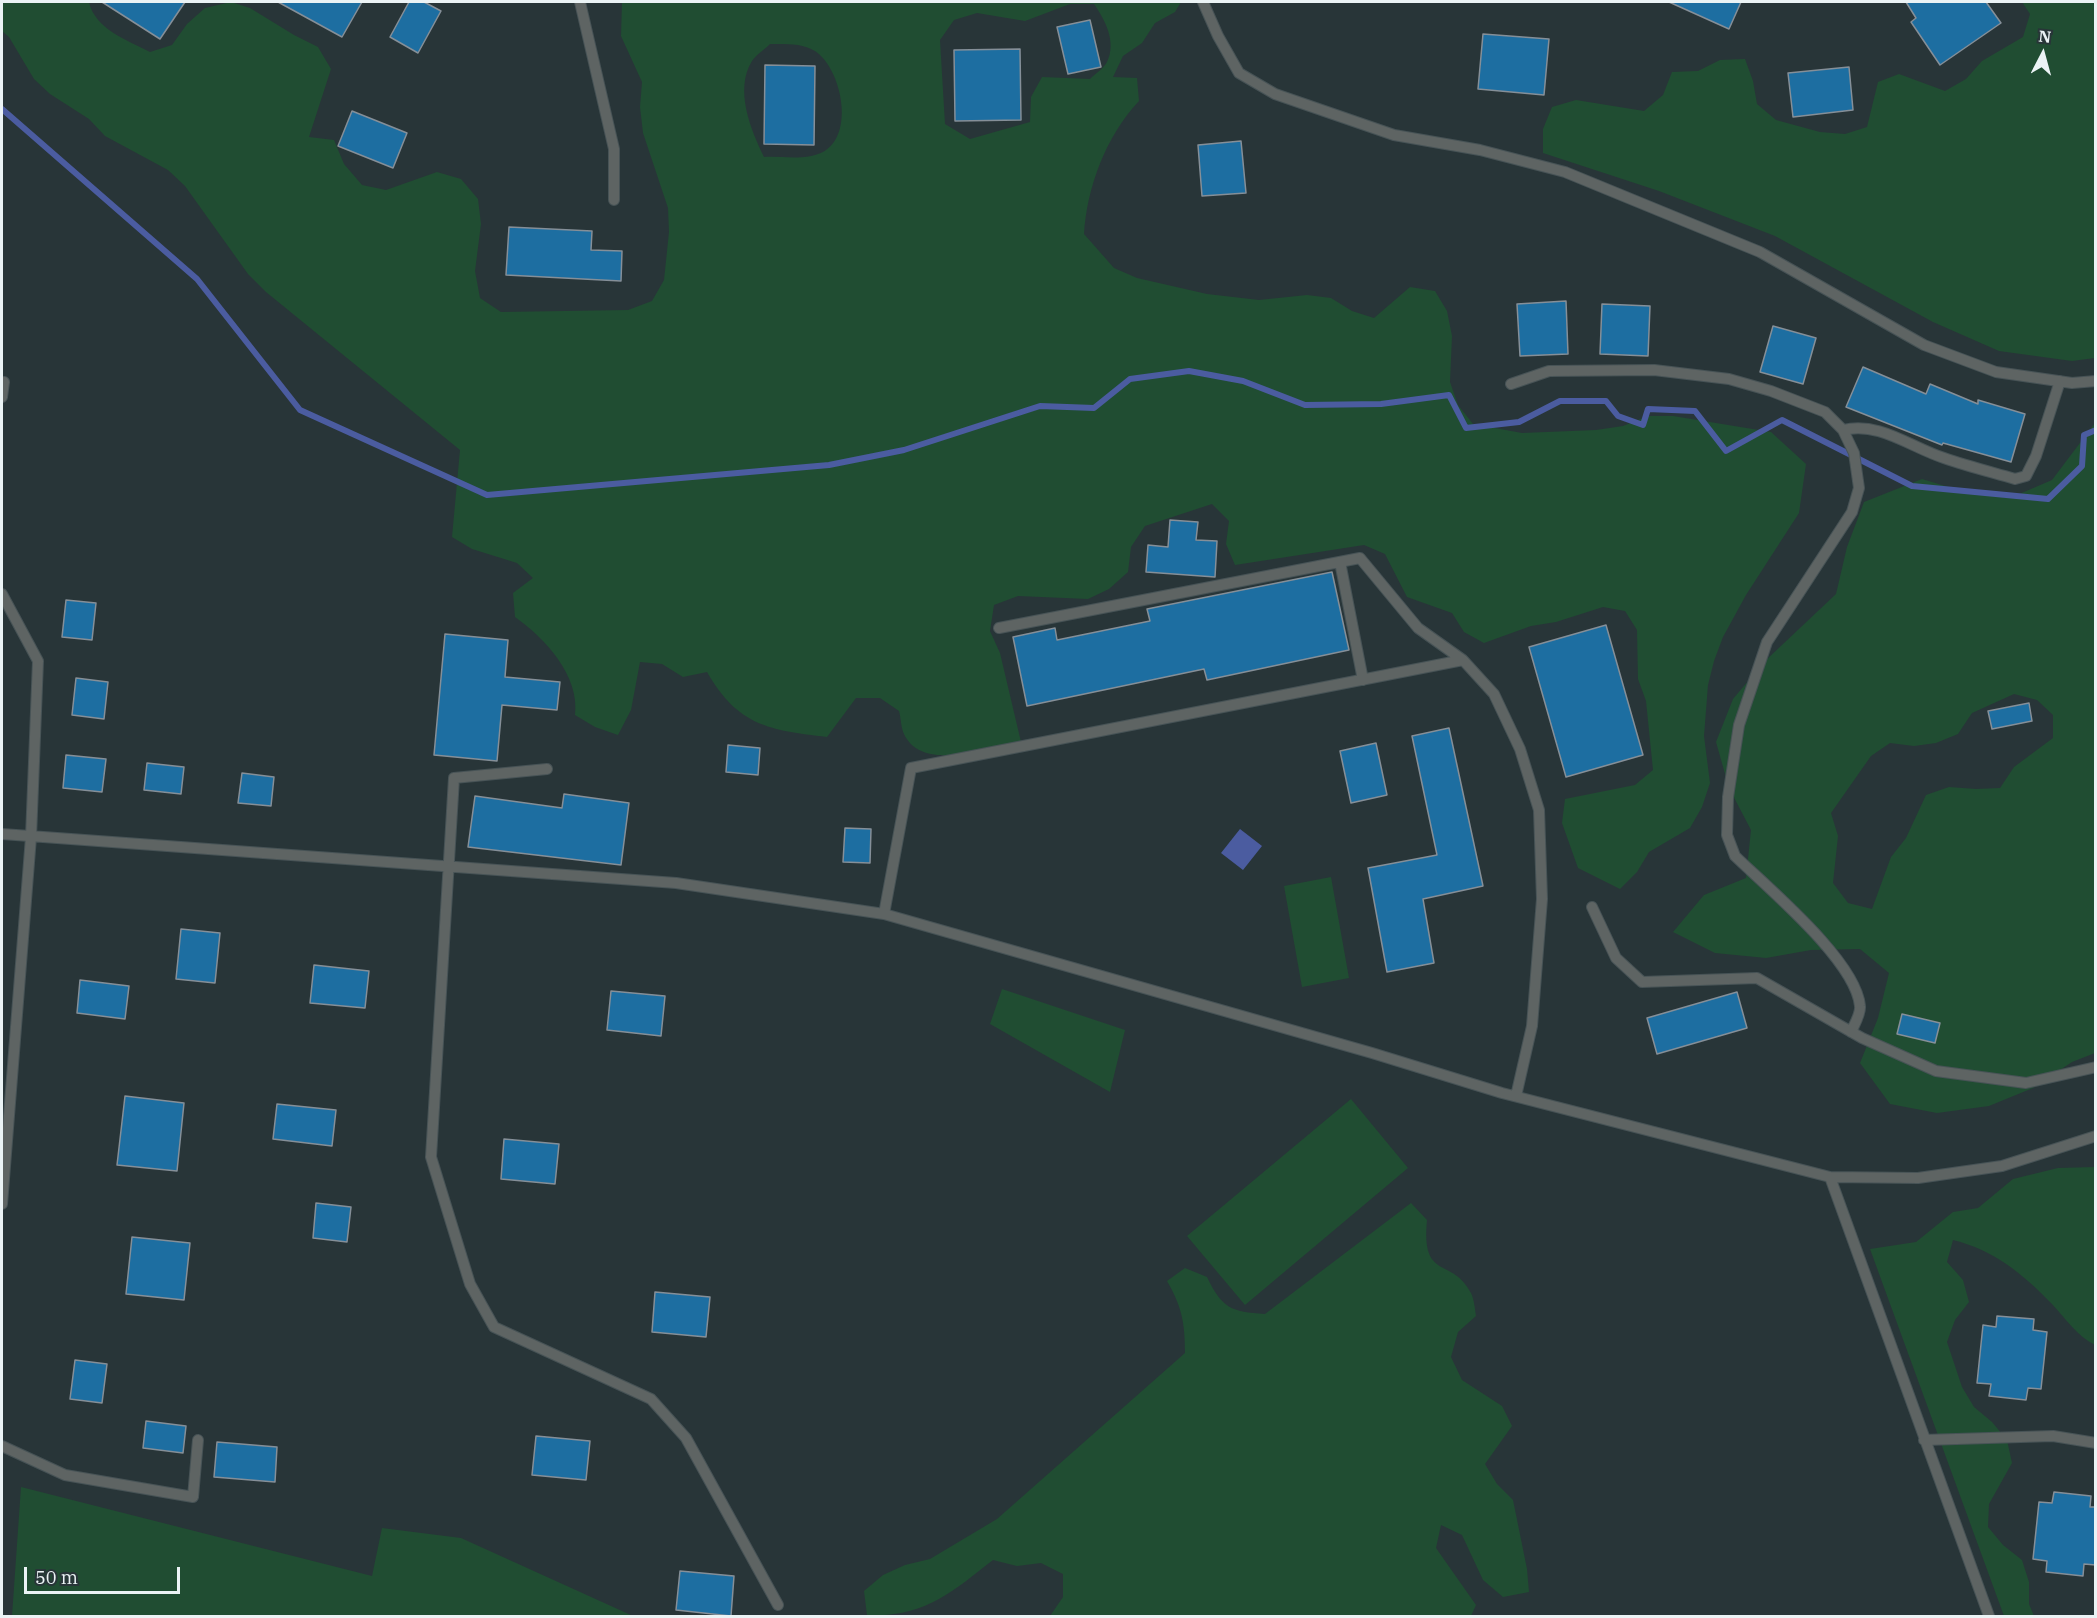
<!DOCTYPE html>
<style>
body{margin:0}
#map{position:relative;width:2097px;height:1618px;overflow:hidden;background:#283538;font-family:"IBM Plex Serif",serif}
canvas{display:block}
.frame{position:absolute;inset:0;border:3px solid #ebf3f5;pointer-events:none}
.north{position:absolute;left:2013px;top:24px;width:60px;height:60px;-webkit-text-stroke:4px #283538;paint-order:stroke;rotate:6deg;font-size:16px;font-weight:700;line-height:24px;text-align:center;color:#ebf3f5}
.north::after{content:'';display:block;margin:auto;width:21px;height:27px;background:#ebf3f5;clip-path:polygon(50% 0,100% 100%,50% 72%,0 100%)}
.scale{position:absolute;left:24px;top:1567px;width:156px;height:27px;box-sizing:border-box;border:3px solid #ebf3f5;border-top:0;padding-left:8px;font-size:18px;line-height:21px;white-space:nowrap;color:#ebf3f5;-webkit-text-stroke:4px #283538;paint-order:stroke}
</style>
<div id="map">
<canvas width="2097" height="1618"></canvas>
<div class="frame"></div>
<div class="north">N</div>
<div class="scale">50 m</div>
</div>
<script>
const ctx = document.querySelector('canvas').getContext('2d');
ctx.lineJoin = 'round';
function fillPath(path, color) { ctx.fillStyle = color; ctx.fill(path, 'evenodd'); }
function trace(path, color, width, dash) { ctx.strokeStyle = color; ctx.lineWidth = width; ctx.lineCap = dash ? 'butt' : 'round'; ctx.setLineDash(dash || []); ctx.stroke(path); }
const green = new Path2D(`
 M 2,2 L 89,2 C 95,29 127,40 150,52 L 172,45 L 187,24 L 205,8 L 231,2 L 250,8 L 294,35 L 318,47 L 331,69 L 309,137 L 334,140 L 344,164 L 362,185 L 386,190 L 437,172 L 461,179 L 478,199 L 481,224 L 475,271 L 480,298 L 501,312 L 628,310 L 652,301 L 664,280 L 669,232 L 668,208 L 643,133 L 640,107 L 642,82 L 621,36 L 622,2 L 1181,2 L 1175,12 L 1155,23 L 1142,43 L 1123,56 L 1113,77 L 1137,78 L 1139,101 C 1106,136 1087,187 1084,234 L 1114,268 L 1137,278 L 1207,294 L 1259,300 L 1307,295 L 1331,298 L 1352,311 L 1374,318 L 1410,287 L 1435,291 L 1447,311 L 1452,336 L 1450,382 L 1458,405 L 1473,424 L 1522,433 L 1596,430 L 1623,426 L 1648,416 L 1673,416 L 1771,432 L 1806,464 L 1799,513 L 1746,595 L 1723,637 L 1714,661 L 1708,685 L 1704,736 L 1710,783 L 1702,807 L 1690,828 L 1649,852 L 1637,872 L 1620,889 L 1578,868 L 1562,823 L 1565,799 L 1635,785 L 1653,770 L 1646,701 L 1638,679 L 1637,630 L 1625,611 L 1603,607 L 1556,622 L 1531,626 L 1484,643 L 1464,632 L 1452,613 L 1407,597 L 1385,554 L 1364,545 L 1235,565 L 1226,544 L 1229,521 L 1212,504 L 1145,526 L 1131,547 L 1128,572 L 1109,589 L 1088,599 L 1018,596 L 994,605 L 990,631 L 1000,653 L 1021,742 C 989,748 922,773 904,734 C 901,728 901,718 899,711 L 880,698 L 856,698 L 827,737 C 769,730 738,726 707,672 L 683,677 L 662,664 L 640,662 L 631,710 L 618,735 L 595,727 L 575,715 C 580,676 545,638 515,617 L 513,593 L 533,578 L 517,563 L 472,549 L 452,537 L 460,450 L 266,292 L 248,274 L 185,186 L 168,170 L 105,136 L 89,119 L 50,94 L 34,79 L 9,37 L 2,31 ZM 1070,4 L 1094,4 C 1105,20 1117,42 1107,62 C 1104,68 1095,74 1090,79 L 1042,77 L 1031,97 L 1030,122 L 970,139 L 945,124 L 940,40 L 954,20 L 977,13 L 1025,21 ZM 770,44 C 785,44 802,43 815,51 C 841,68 856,134 823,152 C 804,161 784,156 764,157 C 751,130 734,90 752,61 C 756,55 765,49 770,44 Z
 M 2022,2 L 2095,2 L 2095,358 L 2072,361 L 1999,351 L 1933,322 L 1775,236 L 1659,191 L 1543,153 L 1543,129 L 1552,107 L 1576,100 L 1644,111 L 1663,95 L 1672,72 L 1698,71 L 1720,60 L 1745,59 L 1753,81 L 1757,104 L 1776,120 L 1820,132 L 1845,134 L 1867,127 L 1878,82 L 1899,74 L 1945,91 L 1966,79 L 1982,61 L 2023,37 L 2030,14 Z
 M 2095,423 L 2095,1053 L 2072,1062 L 2033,1088 L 1989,1106 L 1937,1113 L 1890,1104 L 1860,1063 L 1878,1018 L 1889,973 L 1860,949 L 1811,950 L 1766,958 L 1715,953 L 1673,932 L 1704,895 L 1746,878 L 1751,830 L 1729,788 L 1716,742 L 1733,699 L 1765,661 L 1836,594 L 1847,547 L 1864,502 L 1922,479 L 1965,492 L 2010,498 L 2052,480 ZM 2014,694 L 2037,700 L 2053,715 L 2053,738 L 2014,767 L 2000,788 L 1976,789 L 1949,787 L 1926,795 L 1906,838 L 1891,857 L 1872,909 L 1848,903 L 1833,883 L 1838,836 L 1831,813 L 1871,756 L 1890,743 L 1914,746 L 1936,743 L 1958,734 L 1972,713 Z
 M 1331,877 L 1349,978 L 1302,987 L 1284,886 Z
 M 1002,989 L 1125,1030 L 1110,1092 L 990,1024 Z
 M 1351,1099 L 1408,1168 L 1245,1305 L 1187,1236 Z
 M 2095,1167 L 2095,1345 C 2077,1336 2066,1319 2052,1304 C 2023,1274 1994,1250 1953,1240 L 1947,1262 L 1963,1280 L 1969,1302 L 1955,1320 L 1947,1342 L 1962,1387 L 1974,1407 L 1992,1422 L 2007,1440 L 2012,1463 L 1989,1504 L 1988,1527 L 2003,1545 L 2022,1560 L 2029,1582 L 2029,1604 L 2034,1616 L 2004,1616 L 1870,1249 L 1916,1242 L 1953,1212 L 1978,1208 L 2013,1179 L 2058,1168 Z
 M 1411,1203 L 1427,1220 C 1421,1282 1452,1256 1471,1293 C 1474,1299 1475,1309 1476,1316 L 1458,1332 L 1451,1357 L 1462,1380 L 1502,1406 L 1512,1426 L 1485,1464 L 1497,1484 L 1513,1500 L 1527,1569 L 1529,1592 L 1503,1597 L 1483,1580 L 1462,1535 L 1441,1525 L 1436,1548 L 1476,1605 L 1471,1616 L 1050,1616 L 1063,1597 L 1063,1574 L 1041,1563 L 1017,1566 L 993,1560 C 952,1592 924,1618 867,1615 L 864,1591 L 883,1575 L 905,1565 L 930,1559 L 997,1519 L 1185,1353 C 1185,1323 1182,1307 1167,1281 L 1185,1268 L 1207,1277 C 1222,1308 1231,1312 1265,1314 Z
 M 21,1487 L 372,1576 L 382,1528 L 461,1538 L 633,1616 L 12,1616 Z`);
const water = new Path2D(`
 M 1240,829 L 1262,846 L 1243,870 L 1221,853 Z`);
const stream = new Path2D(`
 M 2,109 L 197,279 L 300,410 L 487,495 L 829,465 L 904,450 L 1040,406 L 1094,408 L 1130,379 L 1189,371 L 1243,381 L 1305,405 L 1381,404 L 1449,395 L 1466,428 L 1519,422 L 1560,401 L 1606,401 L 1618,416 L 1643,425 L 1648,409 L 1695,411 L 1726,451 L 1782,420 L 1912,486 L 2048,499 L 2082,466 L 2084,435 L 2096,430`);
const building = new Path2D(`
 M 102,2 L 185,2 L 160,39 Z
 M 278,2 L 362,2 L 342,37 Z
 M 409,2 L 424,2 L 441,11 L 418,53 L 390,37 Z
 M 1669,2 L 1741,2 L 1729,29 Z
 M 1906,2 L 1986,2 L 2001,23 L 1940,65 L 1911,22 L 1916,18 Z
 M 1090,20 L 1101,67 L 1068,74 L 1057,27 Z
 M 1483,34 L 1549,39 L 1544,95 L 1478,89 Z
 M 1020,49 L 1021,120 L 955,121 L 954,50 Z
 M 765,65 L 815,66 L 814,145 L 764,144 Z
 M 1849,67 L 1853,110 L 1793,117 L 1788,73 Z
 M 352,111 L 407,133 L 393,168 L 338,146 Z
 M 1241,141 L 1246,193 L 1202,196 L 1198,145 Z
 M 509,227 L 592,231 L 591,250 L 622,251 L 621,281 L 506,275 Z
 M 1566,301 L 1568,354 L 1520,356 L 1517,304 Z
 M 1602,304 L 1650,306 L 1648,356 L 1600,354 Z
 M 1773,326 L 1816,338 L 1803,384 L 1760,372 Z
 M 1863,367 L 1926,394 L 1930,384 L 1978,404 L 1978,400 L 2025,414 L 2011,462 L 1943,443 L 1942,445 L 1846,407 Z
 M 1170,520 L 1198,522 L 1196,540 L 1217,541 L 1215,577 L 1146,572 L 1148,545 L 1168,547 Z
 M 1332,572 L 1349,650 L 1207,680 L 1204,669 L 1027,706 L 1013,637 L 1055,628 L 1057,640 L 1150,621 L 1147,609 Z
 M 66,600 L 96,603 L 92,640 L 62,637 Z
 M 1606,625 L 1643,755 L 1566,777 L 1529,647 Z
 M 445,634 L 508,640 L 505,677 L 560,682 L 557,710 L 502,705 L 497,761 L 434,755 Z
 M 76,678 L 108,682 L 104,719 L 72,715 Z
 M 2029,703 L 2032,721 L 1992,729 L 1988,711 Z
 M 1449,728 L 1483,886 L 1423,899 L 1434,963 L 1387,972 L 1368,868 L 1437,855 L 1412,736 Z
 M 1376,743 L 1387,795 L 1351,803 L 1340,751 Z
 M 728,745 L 760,748 L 758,775 L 726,772 Z
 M 66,755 L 106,759 L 102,792 L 63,788 Z
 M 147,763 L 184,767 L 181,794 L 144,790 Z
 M 242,773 L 274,777 L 271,806 L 238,803 Z
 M 564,794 L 629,803 L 621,865 L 468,847 L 475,796 L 562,808 Z
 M 845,828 L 871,829 L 870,863 L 843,862 Z
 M 181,929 L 220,933 L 215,983 L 176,979 Z
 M 314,965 L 369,971 L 365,1008 L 310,1003 Z
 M 80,980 L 129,986 L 125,1019 L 77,1013 Z
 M 611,991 L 665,996 L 661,1036 L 607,1030 Z
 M 1737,992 L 1747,1028 L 1657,1054 L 1647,1018 Z
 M 1902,1014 L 1940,1023 L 1935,1043 L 1897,1034 Z
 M 125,1096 L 184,1103 L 177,1171 L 117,1165 Z
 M 277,1104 L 336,1110 L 332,1146 L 273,1139 Z
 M 504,1139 L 559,1144 L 555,1184 L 501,1179 Z
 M 316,1203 L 351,1207 L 347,1242 L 313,1238 Z
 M 132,1237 L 190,1243 L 184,1300 L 126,1294 Z
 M 655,1292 L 710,1297 L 706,1337 L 652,1332 Z
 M 1997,1316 L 2034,1319 L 2033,1330 L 2047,1332 L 2041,1389 L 2028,1388 L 2026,1400 L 1989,1396 L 1991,1384 L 1977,1383 L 1983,1325 L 1996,1327 Z
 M 75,1360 L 107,1364 L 102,1403 L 70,1399 Z
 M 146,1421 L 186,1426 L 183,1453 L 143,1448 Z
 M 536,1436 L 590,1441 L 586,1480 L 532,1475 Z
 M 217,1442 L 277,1447 L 275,1482 L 214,1477 Z
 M 2054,1492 L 2091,1496 L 2090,1507 L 2096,1507 L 2096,1565 L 2084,1564 L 2083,1576 L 2046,1572 L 2047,1561 L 2033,1559 L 2039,1502 L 2052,1503 Z
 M 680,1571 L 734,1576 L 731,1616 L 676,1610 Z`);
const lane = new Path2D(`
 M 580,2 L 614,149 L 614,200
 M 1203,2 L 1218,36 L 1239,73 L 1275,94 L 1394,135 L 1480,150 L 1565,172 L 1760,252 L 1924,345 L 1996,372 L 2072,383 L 2096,381
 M 1511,384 L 1549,371 L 1654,370 L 1729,379 L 1771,391 L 1825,412 L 1843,430 L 1854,453 L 1859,488 L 1852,512 L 1767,642 L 1739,725 L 1728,797 L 1727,835 L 1735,856 C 1768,888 1856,961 1860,1006 C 1861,1014 1854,1025 1851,1032
 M 2,397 L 4,382
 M 1843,430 C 1879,421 1910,447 1944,458 C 1967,466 1991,472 2015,479 L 2026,476 L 2036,456 L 2060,381
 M 1340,562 L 1363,680
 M 2,594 L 38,661 L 31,837 L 2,1204
 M 999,628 L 1360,558 L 1418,628 L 1463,660
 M 547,769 L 454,778 L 431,1157 L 470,1284 L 494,1327 L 651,1399 L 686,1438 L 778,1605
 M 2,834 L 676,883 L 884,914 L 1372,1053 L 1502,1093 L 1830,1177 L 1918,1178 L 2002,1166 L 2096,1136
 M 1592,907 L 1616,958 L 1642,982 L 1757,978 L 1862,1038 L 1936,1071 L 2026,1083 L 2096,1067
 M 884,914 L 911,768 L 1463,660 L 1494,694 L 1520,749 L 1539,810 L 1542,899 L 1532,1026 L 1516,1096
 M 1830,1177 L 1989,1616
 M 1924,1440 L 2053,1436 L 2096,1443
 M 2,1446 L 65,1475 L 193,1497 L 198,1440`);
fillPath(green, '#204d32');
fillPath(water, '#4b5ca0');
trace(stream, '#4b5ca0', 6);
fillPath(building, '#1d6ea1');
trace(building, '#858f98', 1.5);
trace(lane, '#475356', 12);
trace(lane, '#5e6463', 10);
</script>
